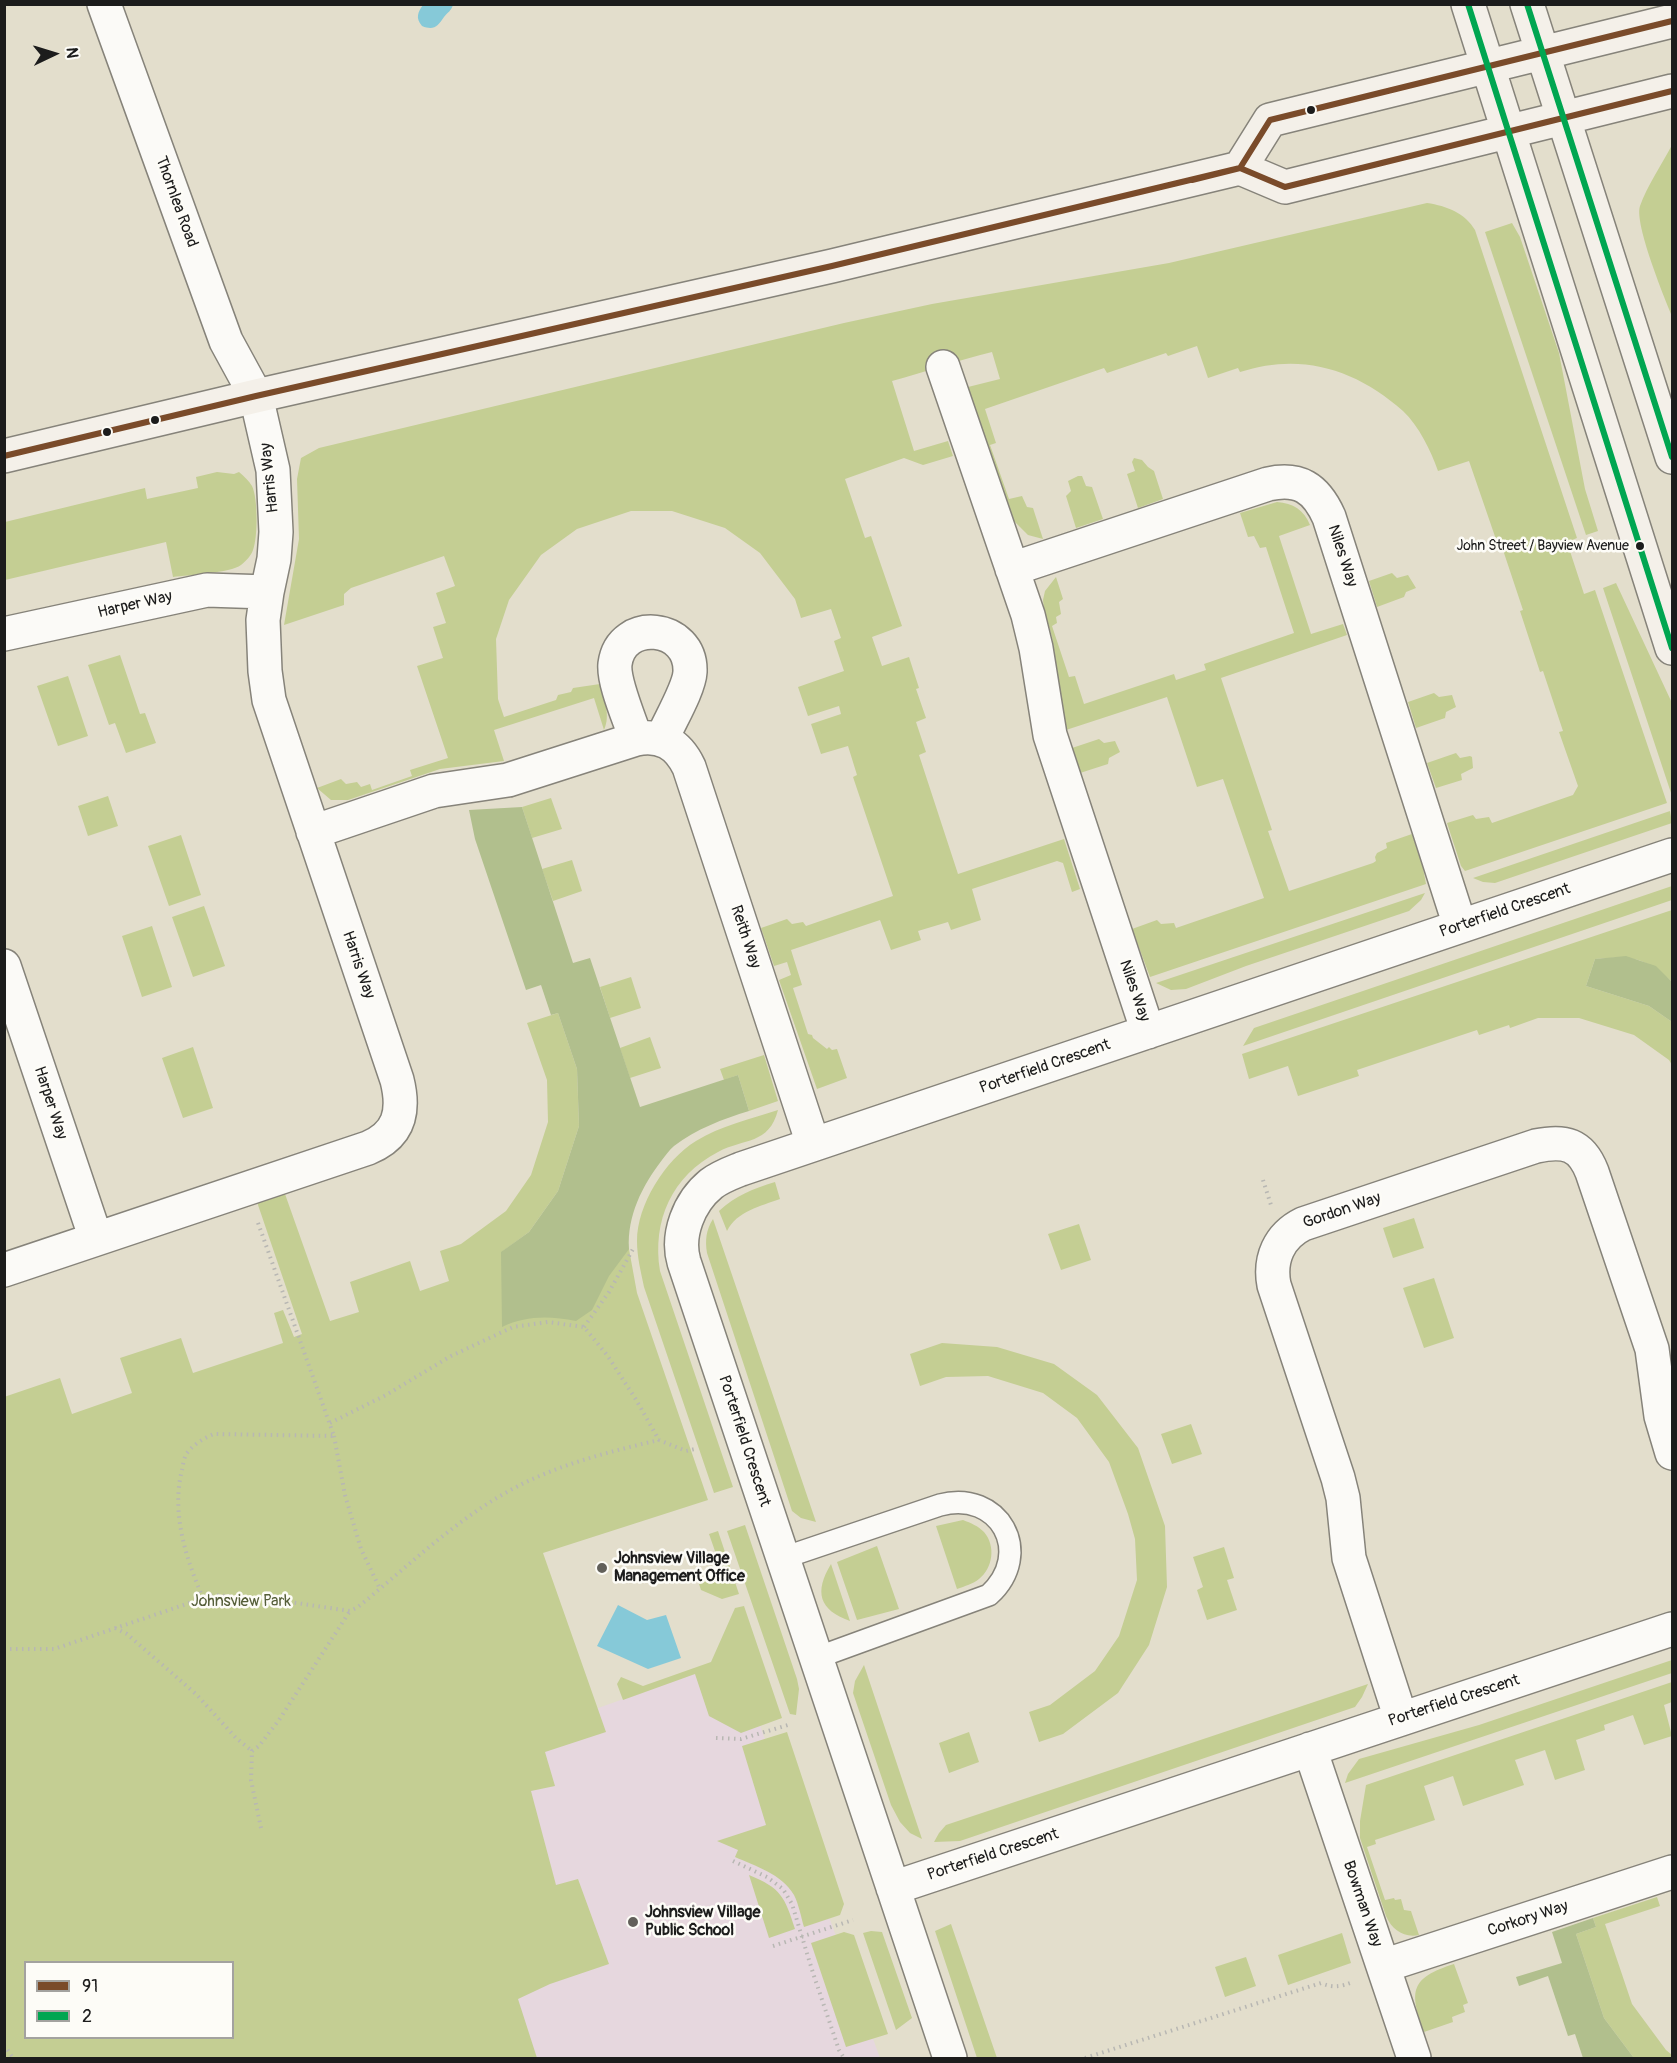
<!DOCTYPE html>
<style>
body{margin:0}
#map{position:relative;width:1677px;height:2063px;overflow:hidden;background:#e3decc;font-family:Pangolin,sans-serif}
canvas{display:block}
.frame{position:absolute;inset:0;border:6px solid #1c1c1c;pointer-events:none}
.legend{position:absolute;left:24px;top:1961px;width:210px;height:78px;box-sizing:border-box;background:#fdfcf7;border:2px solid #a3a29f;margin:0;padding:8px 10px;list-style:none;font-size:18px;color:#1c1c1c}
.legend li{display:flex;align-items:center;gap:12px;height:30px}
.legend b{width:30px;border:2px solid #a3a29f}
.north{position:absolute;left:24px;top:24px;width:60px;height:60px;-webkit-text-stroke:4px #fdfcf7;paint-order:stroke;rotate:86deg;font-size:16px;font-weight:700;line-height:24px;text-align:center;color:#1c1c1c}
.north::after{content:'';display:block;margin:auto;width:21px;height:27px;background:#1c1c1c;clip-path:polygon(50% 0,100% 100%,50% 72%,0 100%)}
</style>
<div id="map">
<canvas width="1677" height="2063"></canvas>
<div class="frame"></div>
<ul class="legend">
<li><b style="height:8px;background:#7a4b2a"></b>91</li>
<li><b style="height:8px;background:#00a651"></b>2</li>
</ul>
<div class="north">N</div>
</div>
<script>
const ctx = document.querySelector('canvas').getContext('2d');
ctx.lineJoin = 'round';
function fillPath(path, color) { ctx.fillStyle = color; ctx.fill(path, 'evenodd'); }
function trace(path, color, width, dash) { ctx.strokeStyle = color; ctx.lineWidth = width; ctx.lineCap = dash ? 'butt' : 'round'; ctx.setLineDash(dash || []); ctx.stroke(path); }
function label(font, color, halo, rows, align = 'center') {
  ctx.font = font + ' Pangolin,sans-serif'; ctx.lineWidth = 5; ctx.setLineDash([]); ctx.textBaseline = 'middle'; ctx.strokeStyle = halo; ctx.fillStyle = color; for (const [text, x, y, turn = 0] of rows) {
    ctx.save(); ctx.translate(x, y); ctx.rotate((+turn || 0) * Math.PI / 180); ctx.textAlign = isNaN(turn) ? turn : align; if (halo) ctx.strokeText(text, 0, 0); ctx.fillText(text, 0, 0); ctx.restore();
  }
}
const built = new Path2D(`
 M 736,1659 L 880,2058 L 485,2058 L 407,1776 Z`);
const green = new Path2D(`
 M 1672,145 L 1672,316 C 1664,297 1634,223 1640,206 C 1647,186 1662,164 1672,145 Z
 M 1427,203 C 1447,206 1465,213 1475,230 L 1577,538 L 1567,542 L 1584,594 L 1595,590 L 1667,803 L 1465,871 L 1461,866 L 1447,823 L 1473,815 L 1476,819 L 1489,817 L 1492,823 L 1573,795 L 1578,786 L 1559,732 L 1563,731 L 1543,671 L 1540,672 L 1520,611 L 1523,610 L 1503,550 L 1500,551 L 1469,461 L 1438,471 C 1431,451 1419,426 1403,411 C 1356,369 1301,352 1240,372 L 1238,368 L 1208,378 L 1197,346 L 1168,356 L 1166,353 L 1107,373 L 1104,368 L 985,409 L 996,443 L 990,445 L 1009,499 L 1022,496 L 1027,507 L 1033,508 L 1043,539 L 1028,535 L 1013,520 L 968,387 L 1000,379 L 992,352 C 958,360 926,372 892,381 L 914,451 L 948,441 L 953,456 L 923,465 L 904,458 L 845,479 L 865,538 L 871,536 L 902,626 L 872,637 L 882,666 L 909,657 L 919,688 L 916,689 L 926,718 L 916,722 L 926,752 L 919,755 L 958,874 L 1064,839 L 1080,889 L 1072,892 L 1063,863 L 1057,861 L 972,889 L 981,920 L 951,930 L 948,922 L 918,931 L 921,940 L 891,950 L 880,920 L 791,950 L 802,985 L 793,988 L 808,1034 L 812,1035 L 813,1038 L 827,1049 L 829,1047 L 832,1050 L 837,1049 L 847,1078 L 817,1089 L 779,980 L 791,975 L 787,962 L 774,966 L 761,928 L 787,919 L 792,924 L 803,922 L 806,926 L 893,896 L 853,777 L 857,775 L 848,746 L 821,754 L 811,724 L 841,714 L 839,706 L 808,716 L 798,687 L 844,671 L 834,641 L 841,638 L 831,609 L 801,618 L 795,599 L 760,553 L 725,528 L 672,511 L 631,511 L 577,529 L 541,555 L 509,600 L 496,639 L 498,699 L 504,717 L 556,700 L 558,695 L 571,692 L 573,688 L 600,684 C 604,699 611,715 604,730 L 594,698 L 494,730 L 504,761 L 440,769 L 348,800 L 331,800 L 317,788 L 341,779 L 346,784 L 357,782 L 361,787 L 370,784 L 372,790 L 412,776 L 410,770 L 448,758 L 417,666 L 443,658 L 433,627 L 446,623 L 436,593 L 455,586 L 444,556 L 351,588 L 344,594 L 344,605 L 284,625 L 299,539 L 297,479 L 301,458 L 319,448 L 844,323 L 932,304 L 1169,263 Z
 M 1512,223 L 1520,237 L 1559,353 L 1585,489 L 1598,531 L 1586,535 L 1485,232 Z
 M 1134,458 L 1142,460 L 1148,467 L 1154,471 L 1163,499 L 1138,508 L 1127,474 L 1135,471 L 1132,462 Z
 M 217,472 L 234,474 L 239,472 C 244,476 249,481 252,486 C 258,498 258,538 253,550 C 251,556 246,561 241,565 C 230,573 189,575 173,577 L 166,542 L 5,580 L 5,522 L 145,488 L 147,499 L 198,488 L 196,477 Z
 M 1078,476 L 1082,476 L 1086,486 L 1092,487 L 1103,519 L 1076,528 L 1066,496 L 1071,491 L 1068,481 Z
 M 1277,502 C 1293,503 1304,510 1310,525 L 1279,536 L 1311,634 L 1343,624 L 1347,635 L 1221,678 L 1272,830 L 1268,831 L 1289,891 L 1373,863 L 1376,861 L 1375,857 L 1377,853 L 1387,848 L 1386,843 L 1412,834 L 1423,868 L 1426,884 L 1150,977 L 1132,929 L 1157,920 L 1161,924 L 1174,923 L 1176,928 L 1264,898 L 1223,779 L 1197,787 L 1167,697 L 1066,730 L 1052,637 L 1044,610 L 1043,600 L 1045,591 L 1056,577 L 1063,599 L 1059,602 L 1061,614 L 1056,617 L 1057,623 L 1052,626 L 1069,677 L 1075,676 L 1084,704 L 1174,674 L 1176,680 L 1206,670 L 1204,664 L 1294,633 L 1266,547 L 1260,548 L 1254,536 L 1248,537 L 1240,513 Z
 M 1392,573 L 1397,578 L 1408,575 L 1416,588 L 1406,592 L 1404,597 L 1377,607 L 1369,581 Z
 M 1616,583 L 1672,703 L 1672,796 L 1603,588 Z
 M 120,655 L 140,714 L 145,713 L 156,743 L 126,753 L 115,723 L 109,725 L 88,665 Z
 M 68,676 L 88,736 L 58,746 L 37,686 Z
 M 1434,693 L 1439,697 L 1452,695 L 1456,707 L 1446,712 L 1445,718 L 1416,728 L 1408,702 Z
 M 1099,739 L 1104,743 L 1115,741 L 1120,752 L 1109,758 L 1108,764 L 1080,773 L 1072,748 Z
 M 1456,753 L 1460,758 L 1470,756 L 1472,757 L 1473,768 L 1461,774 L 1462,780 L 1436,788 L 1427,763 Z
 M 108,796 L 118,826 L 88,836 L 78,806 Z
 M 551,798 L 562,829 L 532,838 L 522,807 Z
 M 1670,811 L 1672,823 L 1495,883 L 1483,882 L 1473,878 Z
 M 181,835 L 201,895 L 169,906 L 148,846 Z
 M 572,860 L 582,891 L 553,901 L 542,869 Z
 M 1672,886 L 1672,900 L 1243,1046 L 1254,1028 Z
 M 1425,893 L 1421,900 L 1409,911 L 1246,966 L 1186,989 L 1171,990 L 1156,983 Z
 M 204,906 L 225,966 L 193,977 L 172,917 Z
 M 1672,910 L 1672,982 C 1645,956 1631,956 1595,959 L 1586,986 L 1649,1006 L 1672,1022 L 1672,1065 L 1669,1060 L 1634,1035 L 1579,1018 L 1538,1018 L 1510,1028 L 1509,1025 L 1479,1035 L 1477,1030 L 1357,1070 L 1359,1076 L 1298,1096 L 1288,1066 L 1249,1079 L 1242,1054 Z
 M 152,926 L 172,987 L 142,997 L 122,936 Z
 M 631,977 L 641,1008 L 610,1018 L 600,987 Z
 M 558,1013 L 577,1069 L 579,1126 L 558,1191 L 529,1232 L 503,1251 L 604,1230 L 629,1249 L 637,1293 L 708,1500 L 543,1553 L 606,1732 L 545,1752 L 555,1786 L 531,1791 L 556,1885 L 578,1879 L 609,1964 L 550,1984 L 518,1999 L 537,2058 L 5,2058 L 4,1397 L 60,1378 L 72,1414 L 132,1393 L 120,1358 L 181,1338 L 193,1373 L 283,1343 L 274,1313 L 283,1310 L 294,1337 L 302,1334 L 257,1202 L 285,1194 L 330,1321 L 359,1312 L 350,1282 L 410,1261 L 420,1291 L 449,1281 L 440,1251 L 461,1244 L 506,1211 L 531,1175 L 548,1122 L 547,1080 L 527,1023 ZM 26,1962 L 232,1962 L 232,2038 L 26,2038 Z
 M 650,1037 L 661,1068 L 630,1078 L 620,1048 Z
 M 193,1047 L 213,1108 L 183,1118 L 162,1058 Z
 M 764,1055 L 778,1101 L 749,1111 L 738,1075 L 724,1080 L 720,1069 Z
 M 778,1110 C 769,1145 744,1138 718,1152 C 672,1176 652,1220 660,1271 L 733,1487 L 714,1493 L 644,1287 C 641,1272 637,1257 637,1241 C 637,1205 665,1160 696,1141 C 720,1126 751,1119 778,1110 Z
 M 775,1182 L 780,1199 C 761,1206 737,1211 727,1231 L 719,1211 C 736,1195 753,1189 775,1182 Z
 M 1414,1218 L 1424,1248 L 1393,1258 L 1383,1228 Z
 M 713,1219 L 816,1522 L 801,1518 L 792,1511 L 707,1253 C 705,1240 706,1230 713,1219 Z
 M 1079,1224 L 1091,1260 L 1061,1270 L 1048,1234 Z
 M 1434,1278 L 1454,1338 L 1424,1348 L 1403,1288 Z
 M 942,1343 L 997,1347 L 1054,1364 L 1097,1395 L 1138,1448 L 1165,1526 L 1167,1587 L 1149,1645 L 1118,1693 L 1063,1734 L 1039,1742 L 1029,1712 L 1050,1705 L 1095,1671 L 1119,1636 L 1137,1580 L 1135,1539 L 1128,1514 L 1109,1462 L 1077,1418 L 1043,1393 L 988,1376 L 946,1377 L 920,1386 L 910,1354 Z
 M 1191,1424 L 1202,1454 L 1172,1464 L 1161,1434 Z
 M 963,1520 C 971,1523 978,1526 984,1532 C 996,1546 993,1568 979,1579 C 973,1584 965,1586 957,1589 L 936,1526 Z
 M 745,1525 L 797,1679 L 799,1689 L 796,1715 L 790,1714 L 727,1531 Z
 M 718,1531 L 739,1594 L 722,1599 L 701,1590 L 699,1584 L 723,1574 L 709,1534 Z
 M 877,1546 L 899,1609 L 857,1620 L 837,1562 Z
 M 1224,1547 L 1234,1578 L 1227,1580 L 1237,1610 L 1207,1620 L 1197,1590 L 1203,1587 L 1193,1557 Z
 M 831,1564 L 850,1621 C 819,1610 814,1592 831,1564 Z
 M 744,1606 L 782,1718 L 741,1733 L 709,1716 L 695,1674 L 623,1700 L 617,1684 L 621,1677 L 643,1686 L 711,1662 L 735,1608 Z
 M 1672,1660 L 1672,1673 L 1345,1783 L 1348,1774 L 1359,1759 L 1479,1725 Z
 M 864,1665 L 922,1839 L 910,1833 L 900,1822 L 891,1805 L 853,1693 L 855,1681 Z
 M 1672,1682 L 1672,1702 L 1664,1705 L 1672,1736 L 1644,1745 L 1633,1715 L 1604,1725 L 1605,1730 L 1576,1740 L 1585,1770 L 1555,1780 L 1545,1750 L 1515,1760 L 1524,1785 L 1463,1806 L 1453,1776 L 1424,1786 L 1435,1820 L 1375,1840 L 1376,1844 L 1367,1847 L 1385,1900 L 1394,1898 L 1395,1900 L 1401,1899 L 1404,1910 L 1411,1911 L 1419,1935 C 1404,1938 1392,1930 1386,1916 L 1360,1838 L 1360,1821 L 1366,1785 Z
 M 1368,1684 L 1362,1697 L 1355,1707 L 960,1841 L 934,1842 L 939,1833 L 946,1825 Z
 M 787,1732 L 844,1904 L 840,1915 L 804,1927 C 801,1917 799,1905 794,1895 C 782,1874 755,1866 735,1857 L 738,1850 L 717,1841 L 766,1825 L 742,1746 Z
 M 969,1732 L 979,1762 L 949,1773 L 939,1743 Z
 M 749,1875 C 781,1888 785,1897 795,1929 L 769,1938 Z
 M 1657,1897 L 1660,1906 L 1605,1924 L 1632,2004 L 1666,2050 L 1672,2055 L 1672,2058 L 1634,2058 L 1604,2018 L 1576,1934 L 1596,1927 L 1593,1918 Z
 M 951,1924 L 997,2058 L 977,2058 L 935,1931 Z
 M 871,1931 L 882,1932 L 912,2018 L 896,2030 L 863,1933 Z
 M 844,1932 L 854,1935 L 888,2034 L 846,2047 L 811,1943 Z
 M 1342,1933 L 1351,1963 L 1288,1985 L 1278,1955 Z
 M 1246,1957 L 1256,1986 L 1225,1997 L 1215,1967 Z
 M 1454,1964 L 1468,2003 L 1463,2005 L 1465,2012 L 1452,2017 L 1453,2022 L 1424,2032 C 1409,1991 1410,1978 1454,1964 Z`);
const forest = new Path2D(`
 M 522,807 L 573,963 L 590,958 L 640,1107 L 738,1075 L 749,1111 C 723,1119 696,1129 674,1146 C 669,1150 666,1155 662,1160 C 642,1186 627,1216 629,1249 L 609,1276 L 592,1310 L 576,1321 C 550,1316 527,1315 502,1327 L 501,1252 L 529,1232 L 558,1191 L 579,1126 L 577,1069 L 558,1013 L 551,1015 L 541,985 L 526,990 L 475,839 L 469,810 Z
 M 1626,956 L 1656,966 L 1672,982 L 1672,1022 L 1649,1006 L 1586,986 L 1595,959 Z
 M 1593,1918 L 1596,1927 L 1576,1934 L 1604,2018 L 1634,2058 L 1583,2058 L 1575,2034 L 1568,2036 L 1548,1976 L 1519,1986 L 1516,1977 L 1562,1963 L 1552,1932 Z`);
const water = new Path2D(`
 M 423,5 L 423,4 L 453,5 C 451,11 448,12 444,17 C 438,26 434,31 422,26 C 415,18 418,12 423,5 Z
 M 618,1605 L 647,1620 L 666,1615 L 681,1658 L 648,1669 L 597,1646 Z`);
const path = new Path2D(`
 M 1263,1180 L 1271,1205
 M 584,1327 L 609,1292 L 633,1249
 M 330,1423 L 386,1395 L 451,1356 L 513,1327 L 548,1322 L 584,1327 L 607,1355 L 635,1398 L 659,1440 L 686,1451 L 695,1449
 M 334,1436 L 345,1495 L 361,1549 L 380,1589
 M 203,1598 C 186,1559 171,1513 182,1470 C 183,1465 184,1457 187,1453 C 194,1444 204,1438 214,1434 L 334,1436 L 257,1220
 M 115,1628 L 127,1634 L 197,1695 L 236,1738 L 252,1751
 M 4,1649 L 54,1649 L 213,1595 L 283,1601 L 350,1611 L 358,1607 C 411,1564 459,1516 520,1485 C 564,1463 612,1451 659,1440
 M 716,1738 L 741,1739 L 788,1725
 M 261,1828 L 251,1780 L 252,1751 L 259,1746 L 279,1720 L 350,1611
 M 733,1861 L 767,1877 L 783,1889 L 792,1904 L 813,1973 L 839,2050 L 844,2058
 M 773,1946 L 853,1920
 M 4,2045 L 13,2058
 M 1085,2058 L 1321,1983 C 1333,1988 1340,1987 1353,1982`);
const lane = new Path2D(`
 M 783,1558 L 940,1505 C 999,1489 1035,1553 989,1595 L 816,1658`);
const street = new Path2D(`
 M 943,367 L 1028,615 L 1036,648 L 1050,735 L 1148,1032
 M 1012,569 L 1268,484 C 1299,477 1316,488 1329,517 L 1460,926
 M 4,634 L 207,590 L 267,592
 M 636,739 C 630,720 613,682 615,664 C 621,617 692,624 690,672 C 689,689 669,722 662,739
 M 313,832 L 434,791 L 508,780 L 636,739 C 661,734 678,744 689,767 L 813,1144
 M 4,966 L 96,1239
 M 4,1270 L 368,1148 C 399,1135 405,1112 397,1080 L 269,700 L 265,671 L 263,620 L 267,592 L 274,559 L 276,532 L 273,470 L 256,396 L 226,341 L 104,4
 M 1401,1719 L 1349,1558 L 1343,1498 L 1338,1478 L 1274,1285 C 1269,1259 1279,1236 1303,1224 L 1536,1146 C 1565,1140 1581,1144 1592,1172 L 1652,1349 L 1661,1416 L 1672,1453
 M 1310,1749 L 1414,2058
 M 893,1888 L 1672,1629
 M 1383,1966 L 1672,1872
 M 950,2058 L 684,1262 C 676,1235 689,1202 711,1184 C 720,1177 731,1173 741,1169 L 1672,855`);
const secondary = new Path2D(`
 M 1468,4 L 1672,648
 M 1527,4 L 1672,457
 M 1240,168 L 1270,120 L 1672,21
 M 4,456 L 256,396 L 832,266 L 1240,168 L 1285,187 L 1672,91`);
const bus1 = new Path2D(`
 M 1192,180 L 1240,168 L 1285,187 L 1672,91
 M 4,456 L 256,396 L 832,266 L 1240,168 L 1270,120 L 1672,21`);
const bus2 = new Path2D(`
 M 1468,4 L 1672,648
 M 1527,4 L 1672,457`);
const markers = [
 [1311,110,5,"#1c1c1c"],
 [155,420,5,"#1c1c1c"],
 [107,432,5,"#1c1c1c"],
 [1640,546,5,"#1c1c1c"],
 [602,1568,6,"#62605a"],
 [633,1922,6,"#62605a"]
];
const busNames = [
 ["John Street / Bayview Avenue",1629,546]
];
const streetNames = [
 ["Thornlea Road",176,202,70],
 ["Harris Way",270,478,-96],
 ["Niles Way",1342,556,72],
 ["Harper Way",135,605,-13],
 ["Porterfield Crescent",1505,911,-19],
 ["Reith Way",745,937,72],
 ["Harris Way",358,965,71],
 ["Niles Way",1134,991,71],
 ["Porterfield Crescent",1045,1067,-19],
 ["Harper Way",50,1103,72],
 ["Gordon Way",1342,1211,-19],
 ["Porterfield Crescent",744,1441,72],
 ["Porterfield Crescent",1454,1701,-18],
 ["Porterfield Crescent",993,1855,-18],
 ["Bowman Way",1362,1904,71],
 ["Corkory Way",1528,1919,-18]
];
const poiNames = [
 ["Johnsview Village",614,1559],
 ["Management Office",614,1577],
 ["Johnsview Village",645,1913],
 ["Public School",645,1931]
];
const parkNames = [
 ["Johnsview Park",241,1602]
];
fillPath(built, '#e6d7de');
fillPath(green, '#c4ce93');
fillPath(forest, '#b1bf8d');
fillPath(water, '#86c9d8');
trace(lane, '#86837a', 24);
trace(street, '#86837a', 36);
trace(secondary, '#86837a', 36);
trace(path, '#b8b7b3', 4, [1.5, 4.5]);
trace(lane, '#fbfaf7', 21);
trace(street, '#fbfaf7', 33);
trace(secondary, '#f4f0e9', 33);
trace(bus1, '#7a4b2a', 6);
trace(bus2, '#00a651', 6);
for (const [x, y, r, color] of markers) { const dot = new Path2D(); dot.arc(x, y, r, 0, 2 * Math.PI); ctx.fillStyle = color; ctx.fill(dot); trace(dot, '#fdfcf7', 2); }
label('14px', '#1c1c1c', '#fdfcf7', busNames, 'right');
label('16px', '#1c1c1c', '#fdfcf7', streetNames);
label('bold 16px', '#1c1c1c', '#fdfcf7', poiNames, 'left');
label('16px', '#555e39', '#fdfcf7', parkNames);
</script>
